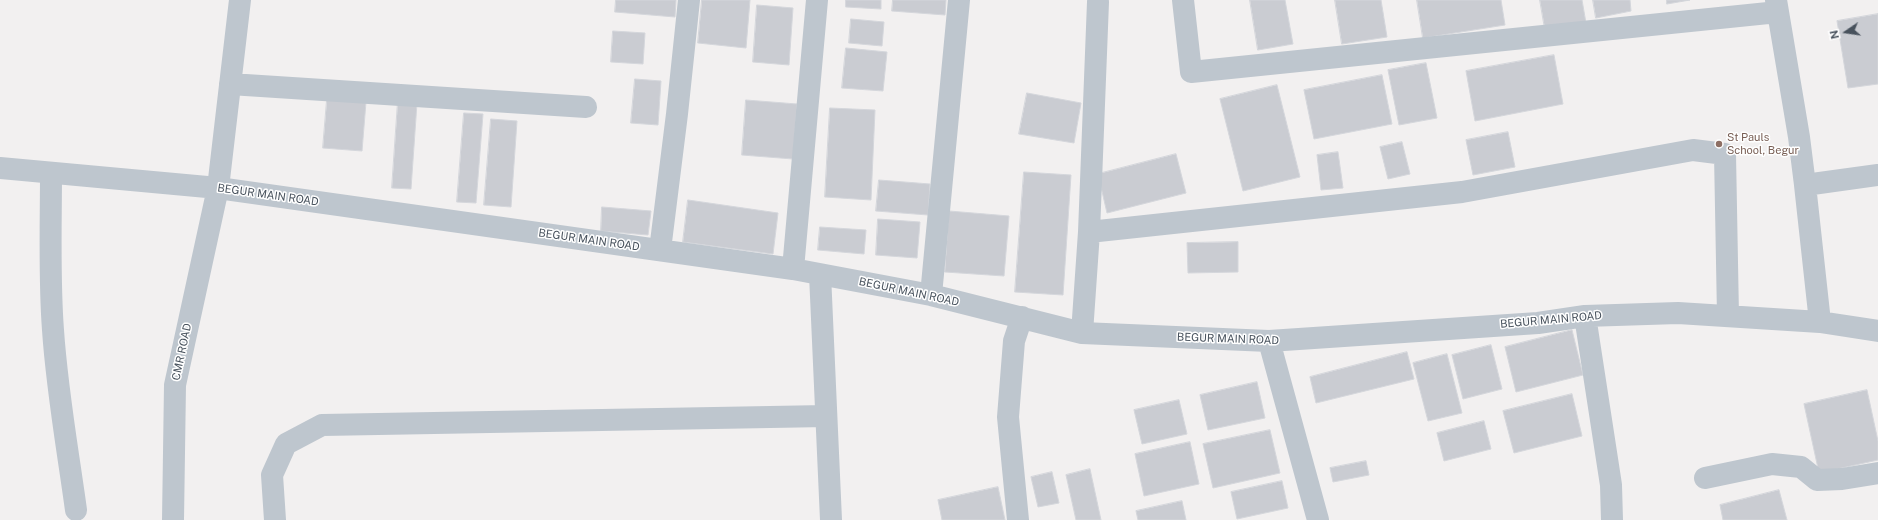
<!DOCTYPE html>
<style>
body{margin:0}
#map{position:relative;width:1878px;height:520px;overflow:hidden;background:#f2f0f0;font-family:"Public Sans",sans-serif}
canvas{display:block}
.north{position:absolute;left:1826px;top:12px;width:40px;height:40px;-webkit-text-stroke:3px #fff;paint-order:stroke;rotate:257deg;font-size:11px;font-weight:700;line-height:16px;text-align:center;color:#48525d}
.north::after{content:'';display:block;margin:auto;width:14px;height:18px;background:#48525d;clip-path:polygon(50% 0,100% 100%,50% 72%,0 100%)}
</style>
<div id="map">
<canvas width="1878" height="520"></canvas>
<div class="north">N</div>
</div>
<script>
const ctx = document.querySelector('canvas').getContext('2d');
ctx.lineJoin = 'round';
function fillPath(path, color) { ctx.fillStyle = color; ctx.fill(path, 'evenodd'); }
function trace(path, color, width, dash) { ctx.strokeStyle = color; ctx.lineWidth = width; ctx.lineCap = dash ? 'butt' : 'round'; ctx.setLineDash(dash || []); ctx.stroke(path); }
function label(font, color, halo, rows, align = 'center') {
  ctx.font = font + ' "Public Sans",sans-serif'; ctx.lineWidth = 3; ctx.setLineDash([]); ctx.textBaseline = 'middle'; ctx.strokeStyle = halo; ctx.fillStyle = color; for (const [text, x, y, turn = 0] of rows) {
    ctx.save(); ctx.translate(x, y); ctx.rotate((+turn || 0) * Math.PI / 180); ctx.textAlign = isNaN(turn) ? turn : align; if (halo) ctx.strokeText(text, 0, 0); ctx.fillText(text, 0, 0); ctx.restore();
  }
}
const building = new Path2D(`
 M 616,0 L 676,0 L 675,17 L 615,12 Z
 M 702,0 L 750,0 L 746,48 L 698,43 Z
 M 846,0 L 881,0 L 881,9 L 846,7 Z
 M 893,0 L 946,0 L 945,15 L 892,11 Z
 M 1250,0 L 1285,0 L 1293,44 L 1258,50 Z
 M 1335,0 L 1381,0 L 1387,37 L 1342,44 Z
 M 1417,0 L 1501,0 L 1505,25 L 1423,38 Z
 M 1540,0 L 1582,0 L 1586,23 L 1545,29 Z
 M 1593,0 L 1630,0 L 1631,11 L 1596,18 Z
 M 1667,0 L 1690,0 L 1667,4 Z
 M 757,5 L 793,8 L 789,65 L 753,62 Z
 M 1878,14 L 1878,84 L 1848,88 L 1837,21 Z
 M 851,19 L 884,22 L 882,46 L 849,43 Z
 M 613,31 L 645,33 L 643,64 L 611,62 Z
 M 846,48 L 887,52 L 883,91 L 842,88 Z
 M 1554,55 L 1563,104 L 1475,121 L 1466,71 Z
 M 1426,63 L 1437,118 L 1399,125 L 1388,70 Z
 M 1382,75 L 1392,124 L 1314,139 L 1304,90 Z
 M 635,79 L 661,81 L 658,125 L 631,123 Z
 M 1277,85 L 1300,177 L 1243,191 L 1220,99 Z
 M 1027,93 L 1081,103 L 1074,143 L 1019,134 Z
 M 327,100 L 366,102 L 362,151 L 323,148 Z
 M 746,100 L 797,104 L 793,159 L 742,155 Z
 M 398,101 L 417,103 L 411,189 L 392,188 Z
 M 830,108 L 875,110 L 871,200 L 825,197 Z
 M 464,113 L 483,114 L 476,203 L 457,202 Z
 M 491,119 L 517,121 L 511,207 L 484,205 Z
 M 1508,132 L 1515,167 L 1473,175 L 1466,140 Z
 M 1402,142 L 1410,174 L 1388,179 L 1380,147 Z
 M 1338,152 L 1343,188 L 1321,190 L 1317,155 Z
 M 1176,154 L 1186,193 L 1107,213 L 1098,174 Z
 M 1024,172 L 1071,175 L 1063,295 L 1015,292 Z
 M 879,180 L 930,184 L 928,215 L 876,211 Z
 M 688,200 L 778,213 L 773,254 L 683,242 Z
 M 602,207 L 651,211 L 648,235 L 601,231 Z
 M 949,211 L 1009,216 L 1004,276 L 945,272 Z
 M 878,219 L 920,222 L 917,258 L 876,255 Z
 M 820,227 L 866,230 L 864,254 L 818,250 Z
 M 1238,242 L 1238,272 L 1188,273 L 1187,243 Z
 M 1572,330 L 1583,375 L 1516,392 L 1505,347 Z
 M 1491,345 L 1502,389 L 1463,399 L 1452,355 Z
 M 1407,352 L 1414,379 L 1316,403 L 1310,377 Z
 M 1447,354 L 1462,413 L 1428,421 L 1413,363 Z
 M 1257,382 L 1265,418 L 1208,430 L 1200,395 Z
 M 1867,390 L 1878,441 L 1878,460 L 1819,473 L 1804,404 Z
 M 1572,394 L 1582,436 L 1514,453 L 1503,411 Z
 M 1179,400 L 1187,434 L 1142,444 L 1134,410 Z
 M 1484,421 L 1491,449 L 1444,461 L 1437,433 Z
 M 1270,430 L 1280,473 L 1213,488 L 1203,444 Z
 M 1190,442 L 1199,484 L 1144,496 L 1135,454 Z
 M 1366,461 L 1369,475 L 1333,482 L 1330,468 Z
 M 1090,469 L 1101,520 L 1076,520 L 1066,475 Z
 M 1052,472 L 1059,503 L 1038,507 L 1031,477 Z
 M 1282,481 L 1288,508 L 1237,519 L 1231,492 Z
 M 998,487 L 1005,520 L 942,520 L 938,500 Z
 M 1779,490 L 1787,520 L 1723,520 L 1720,505 Z
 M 1182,501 L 1186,520 L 1138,520 L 1136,511 Z`);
const minor = new Path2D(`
 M 1183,0 L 1191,72 L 1778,12
 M 1776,0 L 1799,137 L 1805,185
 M 230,84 L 586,107
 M 0,168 L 218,188 L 793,269 L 931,295 L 1082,333 L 1269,341 L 1538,323 L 1585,316 L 1678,313 L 1820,322 L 1878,331
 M 51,173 C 51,225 49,278 53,330 C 57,391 68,451 76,510
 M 1089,232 L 1462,192 L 1693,150 L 1725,154 L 1728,316
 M 660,250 L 677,114 L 689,0
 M 793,269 L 817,0
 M 820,274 L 831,520
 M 931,295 L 959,0
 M 1585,316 L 1611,485 L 1612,520
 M 1820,322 L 1805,185 L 1878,175
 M 1082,333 L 1089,232 L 1098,2
 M 1269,341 L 1318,520
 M 1705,478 L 1772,464 L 1801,467 L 1817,480 L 1842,479 L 1878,473
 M 173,520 L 175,385 L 218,188 L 240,0
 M 275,520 L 272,475 L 286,444 L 322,425 L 826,416
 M 1018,520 L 1008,417 L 1014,341 L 1022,317`);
const markers = [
 [1719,144,4,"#8d6e63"]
];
const educationNames = [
 ["St Pauls",1727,138],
 ["School, Begur",1727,151]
];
const streetNames = [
 ["BEGUR MAIN ROAD",268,195,8],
 ["BEGUR MAIN ROAD",589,240,8],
 ["BEGUR MAIN ROAD",909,292,12],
 ["BEGUR MAIN ROAD",1551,320,-5],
 ["BEGUR MAIN ROAD",1228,339,2],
 ["CMR ROAD",182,352,-78]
];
fillPath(building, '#caccd2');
trace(building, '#d4d6db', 1);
trace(minor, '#bec6ce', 22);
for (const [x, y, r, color] of markers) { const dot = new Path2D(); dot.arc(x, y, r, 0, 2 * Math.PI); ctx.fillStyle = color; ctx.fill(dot); trace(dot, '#fff', 1.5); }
label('11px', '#785e54', '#fff', educationNames, 'left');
label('11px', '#48525d', '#fff', streetNames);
</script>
